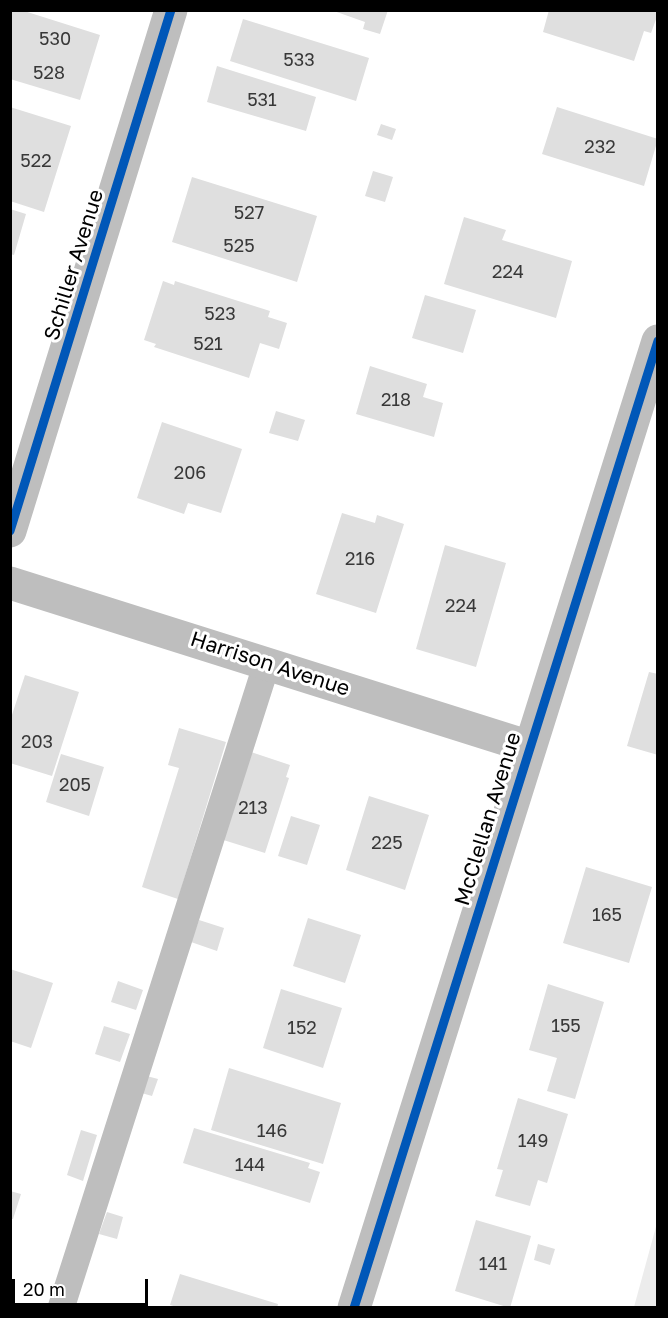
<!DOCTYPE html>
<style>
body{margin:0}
#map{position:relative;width:668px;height:1318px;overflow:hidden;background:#fff;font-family:"Golos Text",sans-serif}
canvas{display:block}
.frame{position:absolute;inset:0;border:12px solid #000;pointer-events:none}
.scale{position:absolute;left:12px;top:1279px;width:136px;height:27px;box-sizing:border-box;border:3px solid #000;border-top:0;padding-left:8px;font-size:18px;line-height:21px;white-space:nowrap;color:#000;-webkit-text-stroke:4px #fff;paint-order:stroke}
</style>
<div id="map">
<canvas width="668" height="1318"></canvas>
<div class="frame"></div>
<div class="scale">20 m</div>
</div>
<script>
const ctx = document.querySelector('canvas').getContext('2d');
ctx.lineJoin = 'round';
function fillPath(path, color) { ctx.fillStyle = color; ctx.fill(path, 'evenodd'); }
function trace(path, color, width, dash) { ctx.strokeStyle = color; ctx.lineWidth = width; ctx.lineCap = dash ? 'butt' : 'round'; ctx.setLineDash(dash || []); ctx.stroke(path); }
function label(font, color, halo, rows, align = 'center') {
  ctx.font = font + ' "Golos Text",sans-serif'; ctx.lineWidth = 6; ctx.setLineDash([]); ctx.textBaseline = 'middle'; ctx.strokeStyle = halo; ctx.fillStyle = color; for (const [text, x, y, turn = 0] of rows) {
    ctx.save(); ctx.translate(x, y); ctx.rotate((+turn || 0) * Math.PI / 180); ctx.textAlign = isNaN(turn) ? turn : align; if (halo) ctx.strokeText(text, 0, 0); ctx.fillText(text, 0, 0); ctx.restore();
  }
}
const green = new Path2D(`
 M 657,1223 L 657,1307 L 634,1307 Z`);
const building = new Path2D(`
 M 10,10 L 21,10 L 100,35 L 80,100 L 10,79 Z
 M 331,10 L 388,10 L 380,34 L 363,29 L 365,22 Z
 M 549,10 L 658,10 L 658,14 L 651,33 L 644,31 L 634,61 L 543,32 Z
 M 243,19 L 369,58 L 356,101 L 230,61 Z
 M 217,66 L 316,97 L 306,131 L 207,102 Z
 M 10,107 L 71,126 L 44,212 L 10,201 Z
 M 557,107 L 658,139 L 644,186 L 542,154 Z
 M 381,124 L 396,129 L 392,140 L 377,135 Z
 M 373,171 L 393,177 L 385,202 L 365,196 Z
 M 192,177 L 317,216 L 297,282 L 172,242 Z
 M 10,209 L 26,214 L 14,255 L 10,254 Z
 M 464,217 L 506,230 L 502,240 L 572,261 L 556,318 L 444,284 Z
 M 163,281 L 174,285 L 175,281 L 270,311 L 268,317 L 287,323 L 279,349 L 260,343 L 249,378 L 154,347 L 156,344 L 144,340 Z
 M 425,295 L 476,310 L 463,353 L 412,338 Z
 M 370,366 L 427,384 L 423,397 L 443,403 L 434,437 L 356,414 Z
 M 276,411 L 305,420 L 298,441 L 269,433 Z
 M 162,422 L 242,449 L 221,513 L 188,503 L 184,514 L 137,498 Z
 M 342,513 L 375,523 L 377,515 L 404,524 L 376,613 L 316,594 Z
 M 445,545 L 506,563 L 476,667 L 416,649 Z
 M 649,672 L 658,674 L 658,755 L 627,746 Z
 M 25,675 L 79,692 L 52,776 L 10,763 L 10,721 Z
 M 179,728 L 226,742 L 178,899 L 142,887 L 179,768 L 168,765 Z
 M 248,751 L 290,765 L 286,777 L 289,778 L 265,853 L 217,838 Z
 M 61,754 L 104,767 L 89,816 L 46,802 Z
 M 369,796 L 429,815 L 405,890 L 346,870 Z
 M 291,816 L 320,825 L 307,865 L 278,856 Z
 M 586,867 L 652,887 L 629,963 L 563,943 Z
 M 308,918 L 361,935 L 345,983 L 293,966 Z
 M 199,920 L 224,928 L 217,951 L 191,942 Z
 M 10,969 L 53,983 L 31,1048 L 10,1041 Z
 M 118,981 L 143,990 L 136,1010 L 111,1002 Z
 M 548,984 L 604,1002 L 575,1099 L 547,1091 L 557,1058 L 529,1050 Z
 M 281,989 L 342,1008 L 323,1068 L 263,1048 Z
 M 104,1026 L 130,1034 L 120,1062 L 95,1054 Z
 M 229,1068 L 341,1103 L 323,1164 L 211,1130 Z
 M 143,1075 L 158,1079 L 152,1096 L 138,1092 Z
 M 518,1098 L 568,1114 L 547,1183 L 538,1180 L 530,1206 L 495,1196 L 503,1170 L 497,1169 Z
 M 194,1128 L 310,1163 L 308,1168 L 320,1172 L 310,1203 L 183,1163 Z
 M 81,1130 L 97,1135 L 83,1181 L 67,1175 Z
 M 10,1191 L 21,1194 L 13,1219 L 10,1219 Z
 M 107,1212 L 123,1217 L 117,1239 L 99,1234 Z
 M 476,1220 L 531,1236 L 510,1308 L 455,1291 Z
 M 538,1244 L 555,1249 L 550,1265 L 534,1260 Z
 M 180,1274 L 278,1304 L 277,1308 L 180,1308 L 170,1305 Z`);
const lane = new Path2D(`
 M 61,1308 L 267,663`);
const street = new Path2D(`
 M 10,531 L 171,10
 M 10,583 L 530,747
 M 354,1308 L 658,341`);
const cycleway = new Path2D(`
 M 10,531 L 171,10
 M 354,1308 L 658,341`);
const numberNames = [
 ["530",55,39],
 ["533",299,60],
 ["528",49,73],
 ["531",262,100],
 ["232",600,147],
 ["522",36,161],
 ["527",249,213],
 ["525",239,246],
 ["224",508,272],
 ["523",220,314],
 ["521",208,344],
 ["218",396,400],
 ["206",190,473],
 ["216",360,559],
 ["224",461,606],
 ["203",37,742],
 ["205",75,785],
 ["213",253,808],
 ["225",387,843],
 ["165",607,915],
 ["155",566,1026],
 ["152",302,1028],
 ["146",272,1131],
 ["149",533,1141],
 ["144",250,1165],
 ["141",493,1264]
];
const streetNames = [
 ["Schiller Avenue",74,265,-73],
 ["Harrison Avenue",270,664,18],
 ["McClellan Avenue",488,819,-73]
];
fillPath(green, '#ececec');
fillPath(building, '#dfdfdf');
trace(lane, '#bebebe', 27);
trace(street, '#bebebe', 33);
trace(cycleway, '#0057b8', 9);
label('18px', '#383838', null, numberNames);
label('21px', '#000', '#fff', streetNames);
</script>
